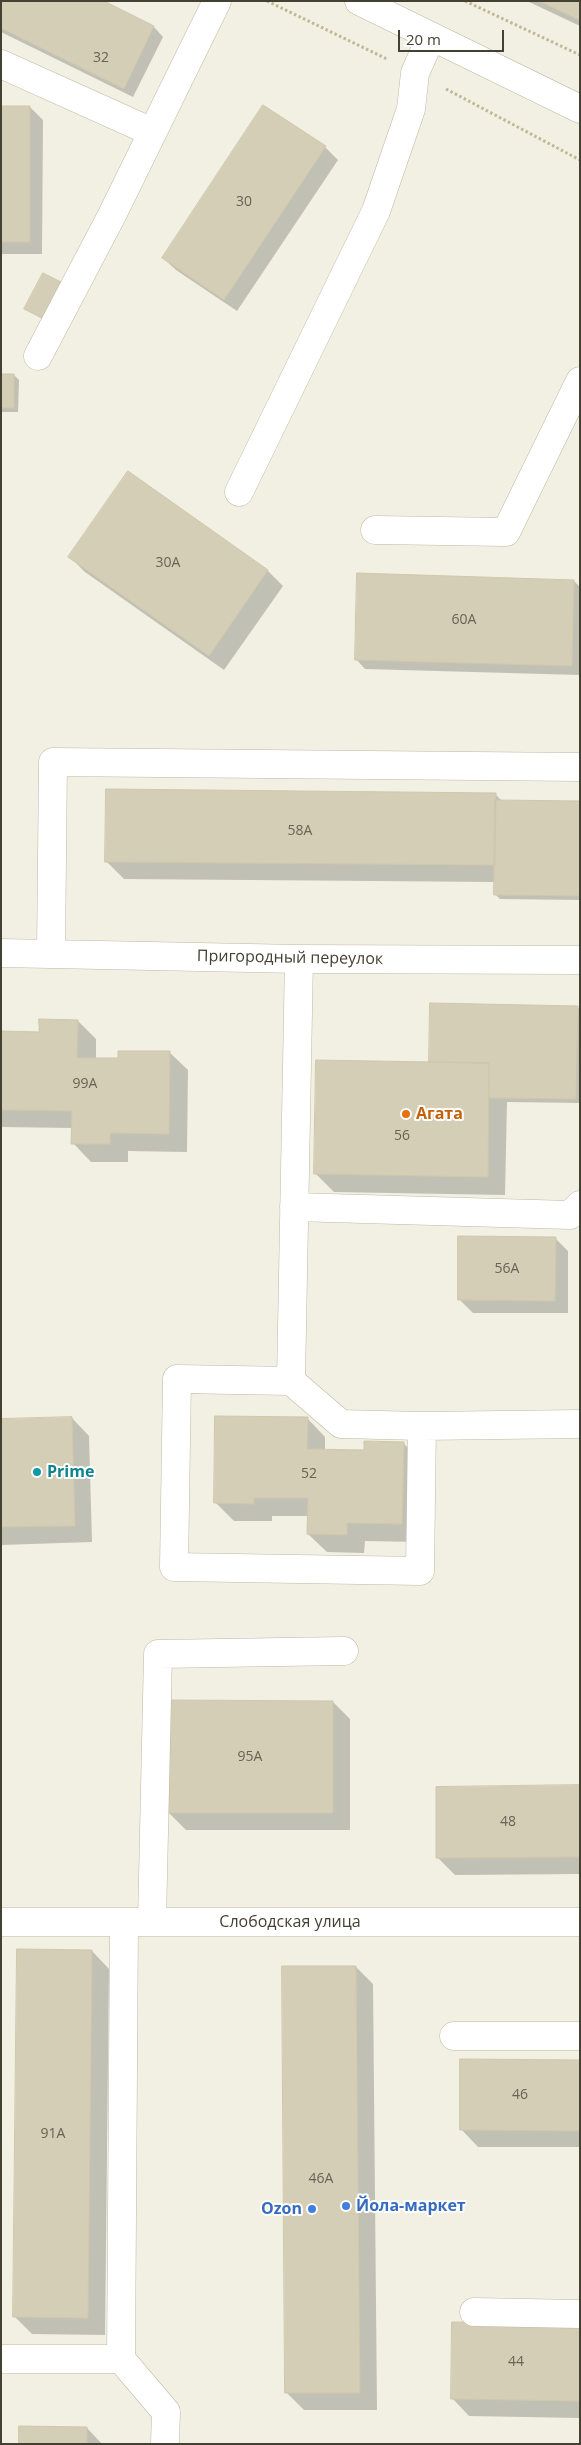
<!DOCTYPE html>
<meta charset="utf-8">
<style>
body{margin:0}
#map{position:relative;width:581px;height:2445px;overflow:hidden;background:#f2f0e2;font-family:"Open Sans",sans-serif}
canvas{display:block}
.frame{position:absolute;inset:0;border:2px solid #444032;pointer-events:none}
.scale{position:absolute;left:398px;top:30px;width:106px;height:22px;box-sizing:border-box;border:2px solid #444032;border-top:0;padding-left:6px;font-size:15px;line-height:18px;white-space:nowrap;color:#444032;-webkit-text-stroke:4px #fff;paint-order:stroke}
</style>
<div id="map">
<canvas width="581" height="2445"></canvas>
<div class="frame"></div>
<div class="scale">20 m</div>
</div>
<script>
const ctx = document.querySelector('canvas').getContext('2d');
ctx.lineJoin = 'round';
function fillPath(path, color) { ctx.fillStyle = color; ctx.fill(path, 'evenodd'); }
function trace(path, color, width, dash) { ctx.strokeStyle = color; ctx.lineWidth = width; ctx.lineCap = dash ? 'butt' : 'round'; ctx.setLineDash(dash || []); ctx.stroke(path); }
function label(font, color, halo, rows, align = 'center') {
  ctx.font = font + ' "Open Sans",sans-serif'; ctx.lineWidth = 4; ctx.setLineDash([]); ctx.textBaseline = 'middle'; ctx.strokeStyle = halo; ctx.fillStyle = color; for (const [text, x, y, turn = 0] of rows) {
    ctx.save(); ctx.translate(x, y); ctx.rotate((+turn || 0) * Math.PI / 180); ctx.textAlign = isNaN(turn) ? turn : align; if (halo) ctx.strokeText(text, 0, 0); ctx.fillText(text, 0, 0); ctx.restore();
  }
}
const shadow = new Path2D(`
 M 1,1 L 101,1 L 154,27 L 163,37 L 133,97 L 1,32 Z
 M 527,1 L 580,1 L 580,26 Z
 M 1,107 L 30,107 L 43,120 L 42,254 L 1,254 Z
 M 264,107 L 325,147 L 338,160 L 237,311 L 176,270 L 163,258 Z
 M 70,291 L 52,325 L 26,309 Z
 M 1,375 L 14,375 L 19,380 L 18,412 L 1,412 Z
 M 128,473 L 268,571 L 283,586 L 224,670 L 85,572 L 70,557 Z
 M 574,581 L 580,587 L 580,675 L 365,669 L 356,659 Z
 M 495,794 L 503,802 L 580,802 L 580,900 L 500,899 L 496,895 L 496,882 L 124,879 L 106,861 Z
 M 577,1007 L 580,1009 L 580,1103 L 507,1102 L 505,1195 L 334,1192 L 316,1174 L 432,1063 Z
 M 78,1021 L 96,1039 L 96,1059 L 119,1059 L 169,1052 L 188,1070 L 187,1152 L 128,1151 L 128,1162 L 91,1162 L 73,1143 L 73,1128 L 1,1127 L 1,1033 L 40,1033 Z
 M 555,1238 L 568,1251 L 568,1313 L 473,1313 L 460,1300 Z
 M 72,1418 L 89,1436 L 92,1542 L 1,1545 L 1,1420 Z
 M 307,1418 L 325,1437 L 325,1451 L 366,1451 L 403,1443 L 422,1462 L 420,1542 L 365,1541 L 364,1553 L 327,1552 L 308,1534 L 309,1516 L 272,1516 L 272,1521 L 234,1521 L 215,1502 Z
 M 333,1702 L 350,1719 L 350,1830 L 186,1830 L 169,1813 Z
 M 580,1786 L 580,1874 L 455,1875 L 437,1857 Z
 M 92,1951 L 109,1969 L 105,2335 L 32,2334 L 15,2317 Z
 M 356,1967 L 373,1984 L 377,2410 L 304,2410 L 287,2393 Z
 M 580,2061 L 580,2147 L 478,2147 L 461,2129 Z
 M 580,2325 L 580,2418 L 469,2416 L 452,2398 Z
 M 87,2428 L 102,2444 L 20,2444 Z`);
const building = new Path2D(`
 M 1,1 L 104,1 L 154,26 L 124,89 L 1,28 Z
 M 539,1 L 580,1 L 580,20 Z
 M 263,105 L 326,146 L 224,300 L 162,258 Z
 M 1,106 L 30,106 L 30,242 L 1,242 Z
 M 43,273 L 67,285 L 48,321 L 24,309 Z
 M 1,374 L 14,374 L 14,408 L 1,408 Z
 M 128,471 L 268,570 L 209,656 L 68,557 Z
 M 357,573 L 574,580 L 572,666 L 355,660 Z
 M 106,789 L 496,793 L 495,865 L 105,862 Z
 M 495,800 L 580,801 L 580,896 L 494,895 Z
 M 430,1003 L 578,1006 L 576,1099 L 489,1098 L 489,1063 L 429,1062 Z
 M 39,1019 L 78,1020 L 77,1058 L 118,1058 L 118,1051 L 170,1051 L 169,1134 L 110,1133 L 110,1144 L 71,1144 L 72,1111 L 1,1110 L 1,1031 L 39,1032 Z
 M 316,1060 L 489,1063 L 488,1177 L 314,1174 Z
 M 458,1236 L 556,1237 L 555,1301 L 458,1300 Z
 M 215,1416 L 308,1417 L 307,1449 L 364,1450 L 364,1441 L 404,1442 L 402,1524 L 347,1523 L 347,1535 L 307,1534 L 308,1498 L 254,1498 L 254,1504 L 214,1503 Z
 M 72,1417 L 75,1526 L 1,1527 L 1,1419 Z
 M 167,1700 L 333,1701 L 333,1813 L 168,1813 Z
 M 580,1785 L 580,1857 L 436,1858 L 436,1787 Z
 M 17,1949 L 92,1950 L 88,2318 L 13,2317 Z
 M 282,1966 L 356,1966 L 360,2393 L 285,2393 Z
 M 460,2059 L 580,2060 L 580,2131 L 460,2130 Z
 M 452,2322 L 580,2324 L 580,2401 L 451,2399 Z
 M 19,2426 L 87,2427 L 87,2444 L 19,2444 Z`);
const path = new Path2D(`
 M 267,1 L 387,59
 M 465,1 L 580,55
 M 446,89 L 580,160`);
const minor = new Path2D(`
 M 359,1 L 580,109
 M 1,64 L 152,132
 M 38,356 L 112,215 L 217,1
 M 239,492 L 376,211 L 411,109 L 415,73 L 431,37
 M 375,530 L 506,532 L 580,381
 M 1,953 L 299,959 L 580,960
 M 51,954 L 53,762 L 580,767
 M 294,1207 L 570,1215 L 580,1205
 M 291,1381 L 341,1424 L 422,1426 L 420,1571 L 174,1567 L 177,1379 L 291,1381 L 299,959
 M 422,1426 L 580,1424
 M 1,1922 L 580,1922
 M 124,1922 L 121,2359 L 166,2412 L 165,2444
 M 152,1922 L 158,1654 L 344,1651
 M 454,2036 L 580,2036
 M 474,2312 L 580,2314
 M 1,2359 L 121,2359`);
const markers = [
 [406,1114,5,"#e8710a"],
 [37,1472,5,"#0f9aa8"],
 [346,2206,5,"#3f7fe0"],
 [312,2209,5,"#3f7fe0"]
];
const numberNames = [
 ["32",101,58],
 ["30",244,202],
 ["30А",168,563],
 ["60А",464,620],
 ["58А",300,831],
 ["99А",85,1084],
 ["56",402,1136],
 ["56А",507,1269],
 ["52",309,1474],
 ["95А",250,1757],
 ["48",508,1822],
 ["46",520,2095],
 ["91А",53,2134],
 ["46А",321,2179],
 ["44",516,2362]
];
const streetNames = [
 ["Пригородный переулок",290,958,1],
 ["Слободская улица",290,1922]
];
const foodNames = [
 ["Агата",416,1114]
];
const cultureNames = [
 ["Prime",47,1472]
];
const shopNames = [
 ["Йола-маркет",356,2206],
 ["Ozon",302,2209,"right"]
];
fillPath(shadow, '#0003');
fillPath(building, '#d4ceb7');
trace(building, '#cfc7aa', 1);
trace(minor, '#beb9a4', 29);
trace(path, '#c0b895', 3, [2.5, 2.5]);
trace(minor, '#fff', 28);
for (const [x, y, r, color] of markers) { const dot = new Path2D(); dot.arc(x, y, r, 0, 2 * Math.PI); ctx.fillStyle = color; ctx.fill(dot); trace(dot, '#fff', 2); }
label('14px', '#686453', null, numberNames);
label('16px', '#444032', '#fff', streetNames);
label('bold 16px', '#c56008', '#fff', foodNames, 'left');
label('bold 16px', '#0d838f', '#fff', cultureNames, 'left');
label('bold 16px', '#366cbe', '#fff', shopNames, 'left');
</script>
